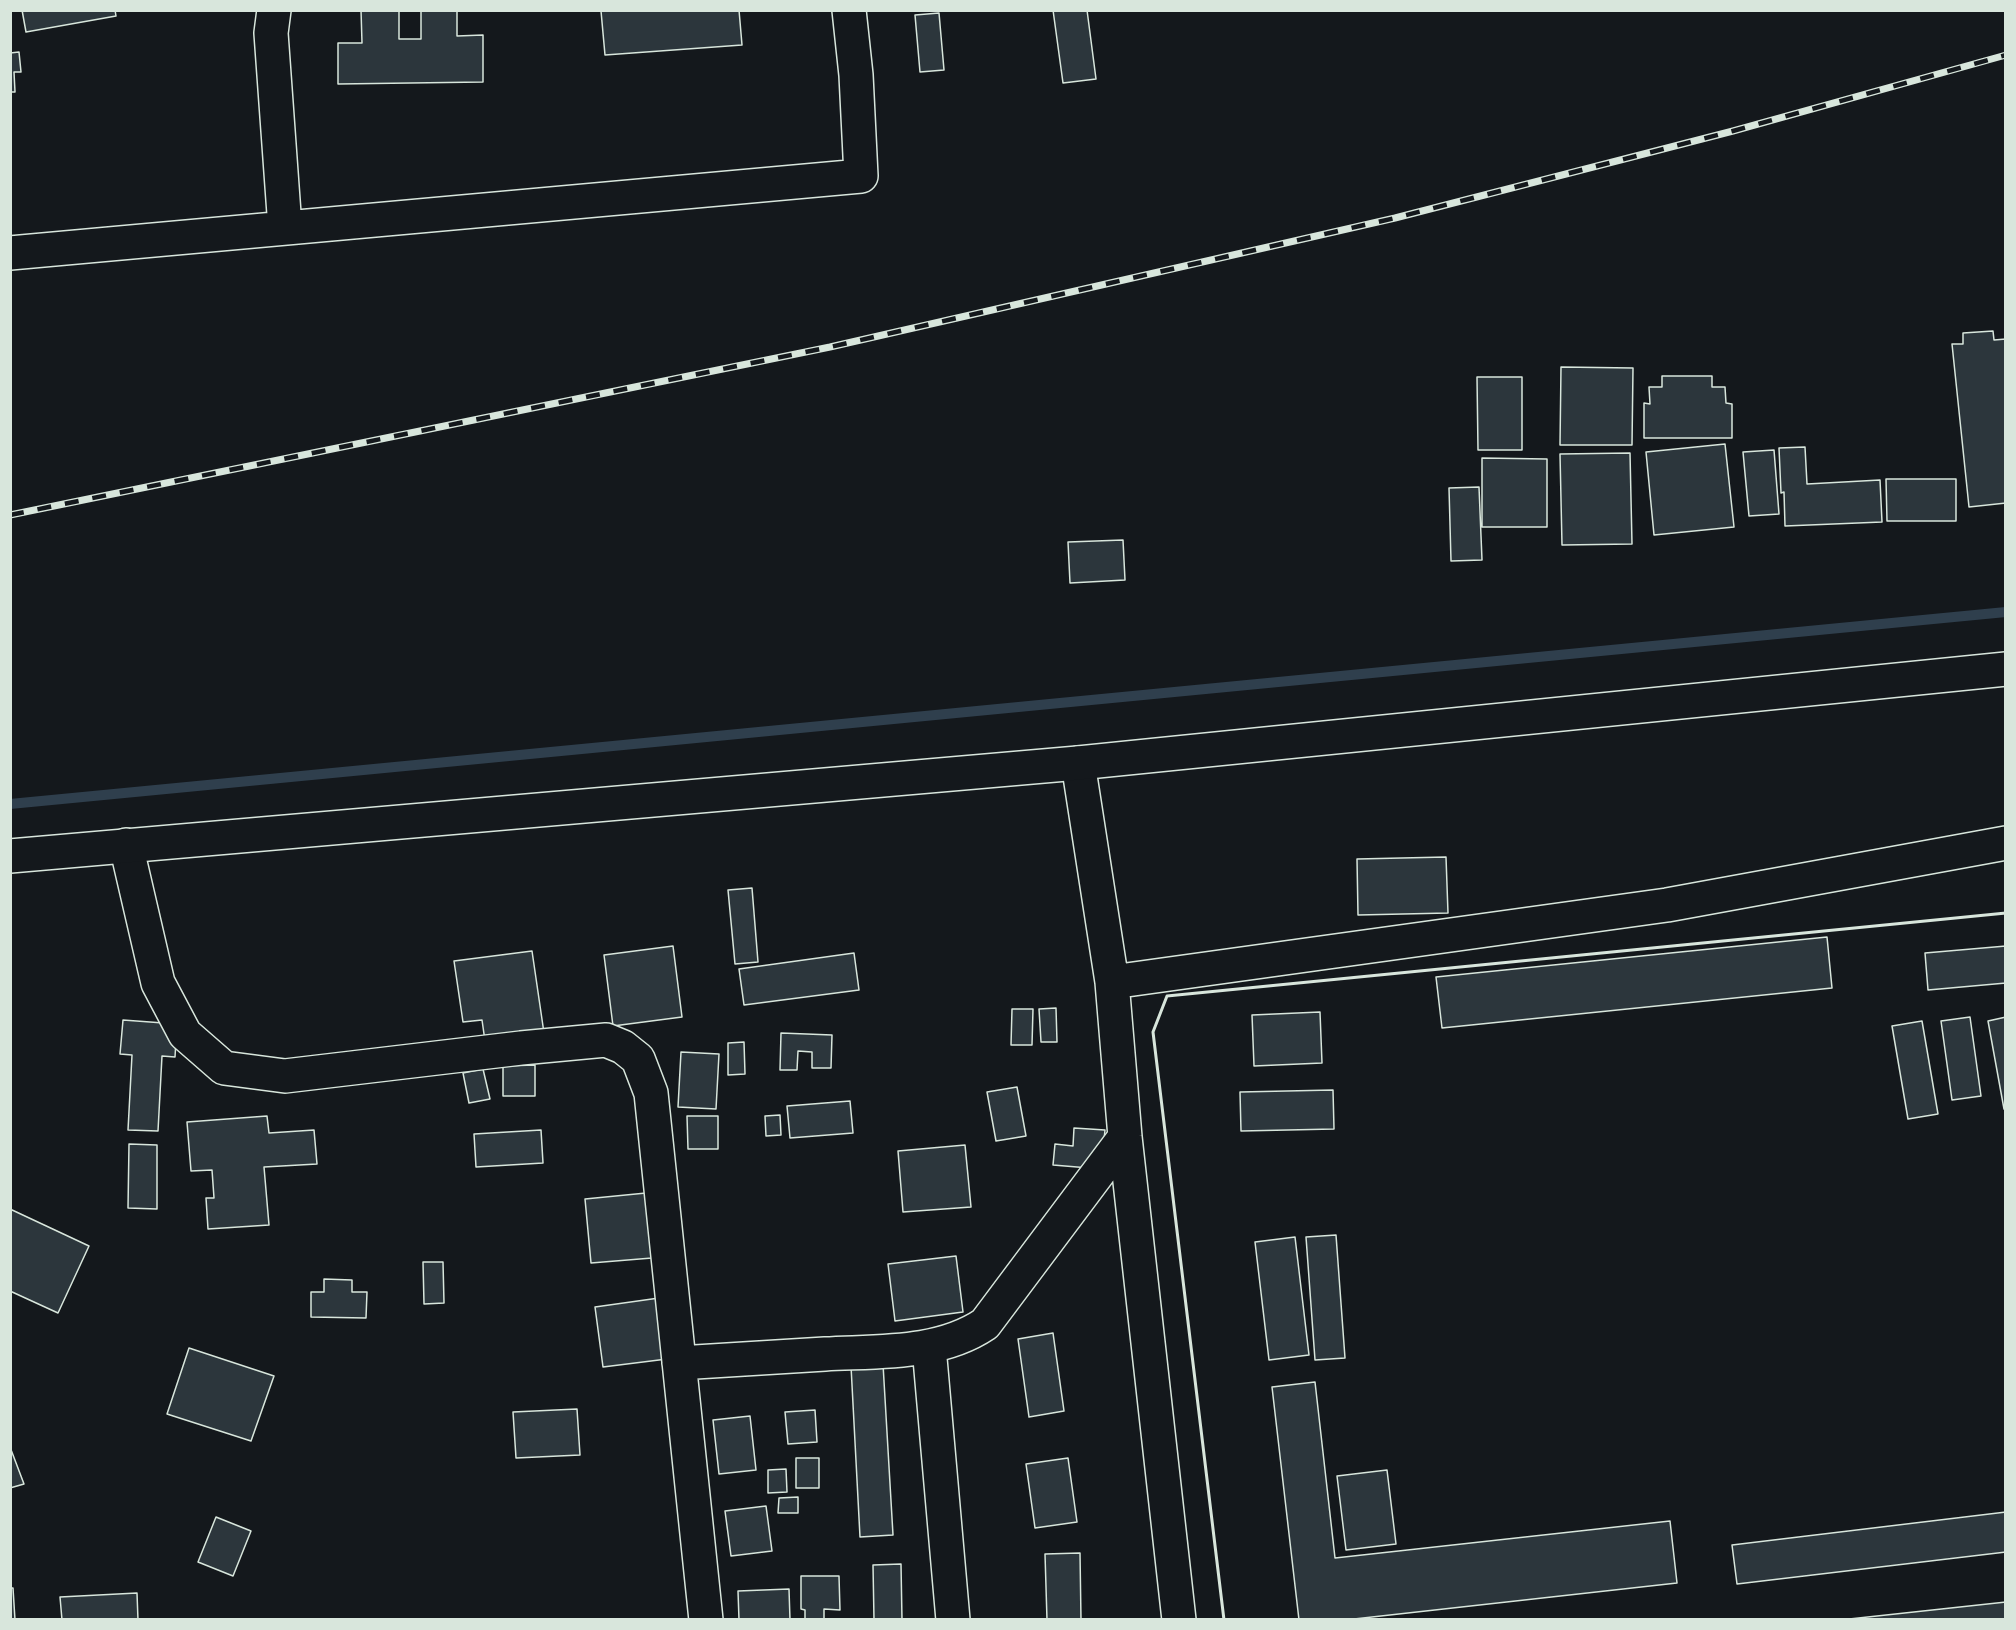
<!DOCTYPE html>
<style>
body{margin:0}
#map{position:relative;width:2016px;height:1630px;overflow:hidden;background:#14181c;font-family:"Zilla Slab",serif}
canvas{display:block}
.frame{position:absolute;inset:0;border:12px solid #d8e6dc;pointer-events:none}
</style>
<div id="map">
<canvas width="2016" height="1630"></canvas>
<div class="frame"></div>
</div>
<script>
const ctx = document.querySelector('canvas').getContext('2d');
ctx.lineJoin = 'round';
function trace(path, color, width, dash) { ctx.strokeStyle = color; ctx.lineWidth = width; ctx.lineCap = dash ? 'butt' : 'round'; ctx.setLineDash(dash || []); ctx.stroke(path); }
function fillPath(path, color) { ctx.fillStyle = color; ctx.fill(path, 'evenodd'); }
const stream = new Path2D(`
 M 10,804 L 2006,612`);
const building = new Path2D(`
 M 22,10 L 115,10 L 116,16 L 26,32 Z
 M 361,10 L 399,10 L 399,39 L 421,39 L 421,10 L 457,10 L 457,36 L 483,35 L 483,82 L 338,84 L 338,43 L 362,43 Z
 M 614,10 L 739,10 L 742,45 L 605,55 L 601,11 Z
 M 1053,10 L 1087,10 L 1096,79 L 1063,83 Z
 M 939,13 L 944,70 L 920,72 L 915,15 Z
 M 19,52 L 21,72 L 14,72 L 15,92 L 10,92 L 10,53 Z
 M 1993,331 L 1994,340 L 2006,339 L 2006,503 L 1969,507 L 1952,344 L 1963,344 L 1963,333 Z
 M 1561,367 L 1633,368 L 1632,445 L 1560,445 Z
 M 1662,376 L 1712,376 L 1712,387 L 1725,387 L 1726,403 L 1732,404 L 1732,438 L 1644,438 L 1644,403 L 1650,404 L 1649,387 L 1662,387 Z
 M 1477,377 L 1522,377 L 1522,450 L 1478,450 Z
 M 1725,444 L 1734,527 L 1654,535 L 1646,452 Z
 M 1805,447 L 1807,484 L 1880,480 L 1882,522 L 1785,526 L 1784,492 L 1781,493 L 1779,448 Z
 M 1774,450 L 1779,514 L 1749,516 L 1743,452 Z
 M 1630,453 L 1632,544 L 1562,545 L 1560,454 Z
 M 1482,458 L 1547,459 L 1547,527 L 1482,527 Z
 M 1886,479 L 1956,479 L 1956,521 L 1887,521 Z
 M 1479,487 L 1482,560 L 1451,561 L 1449,488 Z
 M 1123,540 L 1125,580 L 1070,583 L 1068,542 Z
 M 1446,857 L 1448,913 L 1358,915 L 1357,859 Z
 M 752,888 L 758,962 L 735,964 L 728,890 Z
 M 1827,937 L 1832,988 L 1442,1028 L 1436,977 Z
 M 673,946 L 682,1017 L 613,1026 L 604,955 Z
 M 2006,946 L 2006,983 L 1928,990 L 1925,953 Z
 M 532,951 L 544,1033 L 485,1041 L 482,1020 L 463,1022 L 454,961 Z
 M 854,953 L 859,990 L 744,1005 L 739,969 Z
 M 1056,1008 L 1057,1042 L 1041,1042 L 1039,1009 Z
 M 1012,1009 L 1033,1009 L 1032,1045 L 1011,1045 Z
 M 1320,1012 L 1322,1063 L 1254,1066 L 1252,1015 Z
 M 1970,1017 L 1981,1096 L 1952,1100 L 1941,1021 Z
 M 2006,1017 L 2006,1109 L 2004,1109 L 1988,1021 Z
 M 123,1020 L 177,1024 L 175,1057 L 162,1056 L 158,1131 L 128,1130 L 132,1055 L 120,1054 Z
 M 1922,1021 L 1938,1114 L 1908,1119 L 1892,1026 Z
 M 781,1033 L 832,1035 L 831,1068 L 812,1068 L 812,1052 L 798,1051 L 797,1070 L 780,1070 Z
 M 744,1042 L 745,1074 L 728,1075 L 728,1043 Z
 M 681,1052 L 719,1054 L 716,1109 L 678,1107 Z
 M 535,1065 L 535,1096 L 503,1096 L 503,1066 Z
 M 483,1069 L 490,1099 L 469,1103 L 463,1073 Z
 M 1017,1087 L 1026,1136 L 996,1141 L 987,1092 Z
 M 1333,1090 L 1334,1129 L 1241,1131 L 1240,1092 Z
 M 850,1101 L 853,1133 L 790,1138 L 787,1106 Z
 M 780,1115 L 781,1135 L 766,1136 L 765,1116 Z
 M 267,1116 L 269,1133 L 314,1130 L 317,1164 L 264,1167 L 269,1225 L 208,1229 L 206,1198 L 214,1198 L 212,1170 L 191,1171 L 187,1122 Z
 M 687,1116 L 718,1116 L 718,1149 L 688,1149 Z
 M 1074,1128 L 1105,1130 L 1101,1169 L 1053,1165 L 1055,1144 L 1073,1146 Z
 M 541,1130 L 543,1163 L 476,1167 L 474,1134 Z
 M 129,1144 L 157,1145 L 157,1209 L 128,1208 Z
 M 965,1145 L 971,1207 L 903,1212 L 898,1151 Z
 M 646,1193 L 652,1258 L 591,1263 L 585,1199 Z
 M 10,1209 L 89,1246 L 58,1313 L 10,1291 Z
 M 1336,1235 L 1345,1358 L 1315,1360 L 1306,1237 Z
 M 1295,1237 L 1309,1355 L 1269,1360 L 1255,1242 Z
 M 956,1256 L 963,1312 L 895,1321 L 888,1264 Z
 M 423,1262 L 443,1262 L 444,1303 L 424,1304 Z
 M 324,1279 L 352,1280 L 352,1292 L 367,1292 L 366,1318 L 311,1317 L 311,1292 L 324,1292 Z
 M 659,1298 L 667,1359 L 603,1367 L 595,1307 Z
 M 1053,1333 L 1064,1411 L 1029,1417 L 1018,1339 Z
 M 189,1348 L 274,1376 L 251,1441 L 167,1414 Z
 M 883,1364 L 893,1535 L 860,1537 L 851,1366 Z
 M 1315,1382 L 1335,1558 L 1670,1521 L 1677,1583 L 1345,1620 L 1299,1620 L 1272,1387 Z
 M 577,1409 L 580,1455 L 516,1458 L 513,1412 Z
 M 815,1410 L 817,1442 L 788,1444 L 785,1412 Z
 M 750,1416 L 756,1470 L 719,1474 L 713,1420 Z
 M 10,1447 L 24,1484 L 10,1488 Z
 M 796,1458 L 819,1458 L 819,1488 L 796,1488 Z
 M 1068,1458 L 1077,1522 L 1035,1528 L 1026,1464 Z
 M 786,1469 L 787,1492 L 768,1493 L 768,1470 Z
 M 1387,1470 L 1396,1544 L 1346,1550 L 1337,1476 Z
 M 798,1497 L 798,1513 L 778,1513 L 779,1498 Z
 M 766,1506 L 772,1551 L 731,1556 L 725,1511 Z
 M 2006,1512 L 2006,1552 L 1737,1584 L 1732,1545 Z
 M 216,1517 L 251,1531 L 233,1576 L 198,1562 Z
 M 1080,1553 L 1081,1620 L 1047,1620 L 1045,1554 Z
 M 901,1564 L 902,1620 L 874,1620 L 873,1565 Z
 M 801,1576 L 839,1576 L 840,1610 L 824,1609 L 824,1620 L 805,1620 L 805,1610 L 801,1609 Z
 M 10,1588 L 13,1588 L 15,1620 L 10,1620 Z
 M 789,1589 L 790,1620 L 739,1620 L 738,1591 Z
 M 137,1593 L 138,1620 L 62,1620 L 60,1597 Z
 M 2006,1602 L 2006,1620 L 1840,1620 Z`);
const street = new Path2D(`
 M 274,10 L 271,33 L 285,228
 M 10,253 L 861,176 L 856,75 L 849,10
 M 1078,763 L 1112,982 L 1125,1137 L 1179,1620
 M 126,845 L 158,983 L 185,1034 L 224,1068 L 285,1076 L 521,1048 L 606,1040 L 623,1047 L 638,1059 L 651,1093 L 706,1620
 M 1112,982 L 1667,905 L 2006,843
 M 929,1347 L 953,1620
 M 679,1363 C 728,1360 776,1357 825,1354 C 879,1351 939,1355 985,1324 L 1125,1137`);
const primary = new Path2D(`
 M 10,856 L 1078,763 L 2006,669`);
const rail = new Path2D(`
 M 10,515 L 830,347 L 1395,218 L 1733,131 L 2006,55`);
const wall = new Path2D(`
 M 1224,1620 L 1153,1032 L 1167,996 L 2006,913`);
trace(stream, '#2f3f4d', 10);
fillPath(building, '#2c363c');
trace(building, '#d8e6dc', 1.5);
trace(street, '#d8e6dc', 36);
trace(primary, '#d8e6dc', 36);
trace(street, '#14181c', 33);
trace(primary, '#14181c', 33);
trace(rail, '#d8e6dc', 7);
trace(rail, '#14181c', 4.5, [14]);
trace(wall, '#d8e6dc', 3);
</script>
